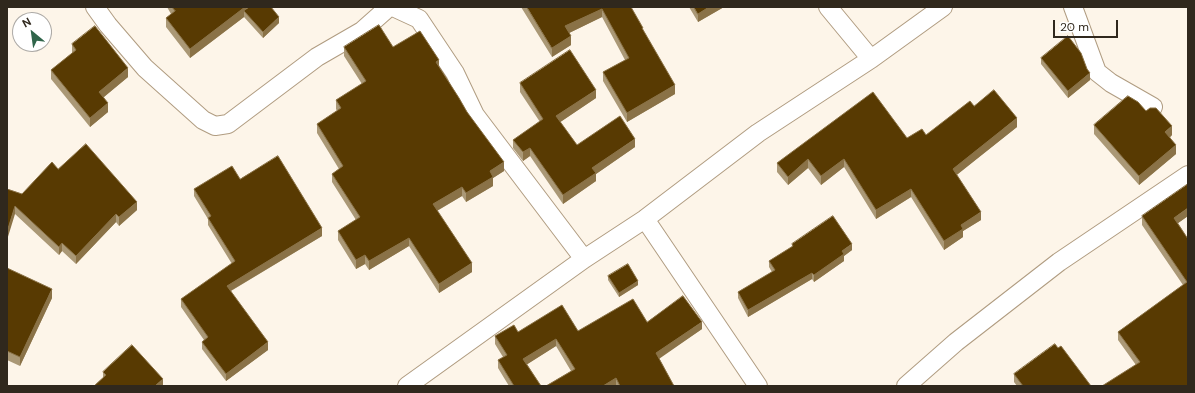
<!DOCTYPE html>
<style>
body{margin:0}
#map{position:relative;width:1195px;height:393px;overflow:hidden;background:#fdf5e9;font-family:"DM Sans",sans-serif}
canvas{display:block}
.frame{position:absolute;inset:0;border:8px solid #30281d;pointer-events:none}
.north{position:absolute;left:12px;top:12px;width:40px;height:40px;box-sizing:border-box;background:#fff;border:1px solid #aca9a5;border-radius:50%;rotate:331deg;font-size:11px;font-weight:700;line-height:16px;text-align:center;color:#30281d}
.north::after{content:'';display:block;margin:auto;width:14px;height:18px;background:#30654a;clip-path:polygon(50% 0,100% 100%,50% 72%,0 100%)}
.scale{position:absolute;left:1053px;top:20px;width:65px;height:18px;box-sizing:border-box;border:2px solid #30281d;border-top:0;padding-left:5px;font-size:12px;line-height:14px;white-space:nowrap;color:#30281d;-webkit-text-stroke:3px #fff;paint-order:stroke}
</style>
<div id="map">
<canvas width="1195" height="393"></canvas>
<div class="frame"></div>
<div class="north">N</div>
<div class="scale">20 m</div>
</div>
<script>
const ctx = document.querySelector('canvas').getContext('2d');
ctx.lineJoin = 'round';
function trace(path, color, width, dash) { ctx.strokeStyle = color; ctx.lineWidth = width; ctx.lineCap = dash ? 'butt' : 'round'; ctx.setLineDash(dash || []); ctx.stroke(path); }
function fillPath(path, color) { ctx.fillStyle = color; ctx.fill(path, 'evenodd'); }
const minor = new Path2D(`
 M 95,7 L 108,25 L 145,68 L 203,120 L 215,126 L 228,124 L 317,57 L 362,31 L 389,7
 M 393,7 L 419,19 L 455,73 L 475,115 L 584,259
 M 828,7 L 871,59
 M 1073,7 L 1097,72 L 1111,83 L 1153,107
 M 645,219 L 758,386
 M 407,386 L 584,259 L 645,219 L 758,133 L 871,59 L 943,7
 M 906,386 L 956,342 L 1059,262 L 1188,175`);
const wall = new Path2D(`
 M 167,7 L 246,7 L 246,9 L 279,23 L 263,38 L 244,17 L 190,58 L 166,27 L 166,18 L 171,14 Z
 M 521,7 L 626,7 L 643,30 L 675,94 L 627,122 L 603,81 L 603,72 L 625,60 L 602,17 L 569,33 L 571,45 L 552,57 Z
 M 689,7 L 724,7 L 698,22 Z
 M 72,44 L 128,77 L 104,97 L 108,112 L 90,127 L 51,79 L 51,70 L 72,53 Z
 M 344,47 L 393,47 L 439,67 L 467,112 L 504,171 L 493,178 L 493,186 L 466,202 L 462,196 L 437,211 L 472,272 L 439,293 L 409,246 L 369,270 L 365,264 L 356,269 L 338,240 L 338,231 L 356,220 L 332,182 L 332,174 L 339,169 L 317,133 L 317,124 L 337,111 L 336,109 L 336,100 L 362,84 L 344,56 Z
 M 1041,58 L 1090,80 L 1068,98 L 1041,64 Z
 M 520,83 L 596,98 L 560,122 L 577,145 L 635,147 L 596,174 L 596,181 L 563,204 L 530,156 L 523,161 L 513,148 L 513,140 L 540,122 L 520,92 Z
 M 1094,125 L 1172,135 L 1170,138 L 1176,154 L 1139,185 L 1094,134 Z
 M 1017,127 L 956,175 L 981,220 L 963,231 L 963,237 L 944,250 L 911,197 L 876,219 L 844,167 L 821,185 L 808,168 L 788,185 L 777,172 L 777,163 L 907,138 L 926,135 Z
 M 58,169 L 137,210 L 119,226 L 116,222 L 76,264 L 62,251 L 59,255 L 15,214 L 7,189 L 22,194 Z
 M 240,179 L 322,236 L 231,291 L 268,350 L 226,381 L 202,349 L 202,342 L 204,340 L 181,307 L 181,299 L 232,264 L 208,225 L 208,219 L 194,196 L 194,189 Z
 M 1142,216 L 1188,216 L 1178,223 L 1188,239 L 1188,386 L 1136,365 L 1118,340 L 1118,332 L 1183,285 L 1142,225 Z
 M 792,244 L 852,250 L 844,256 L 844,261 L 814,282 L 812,279 L 748,317 L 738,298 L 738,292 L 772,272 L 769,267 L 769,261 L 792,247 Z
 M 7,268 L 52,298 L 20,366 L 7,360 Z
 M 608,276 L 638,285 L 619,297 L 608,280 Z
 M 647,322 L 702,329 L 659,358 L 674,386 L 546,386 L 571,371 L 556,346 L 527,364 L 541,386 L 509,386 L 498,368 L 498,360 L 503,357 L 495,344 L 495,336 L 518,332 L 578,331 Z
 M 1058,348 L 1091,386 L 1017,386 L 1014,382 L 1014,374 Z
 M 103,372 L 163,386 L 103,378 Z`);
const shadedWall = new Path2D(`
 M 245,7 L 246,7 L 246,12 L 244,11 L 244,17 L 190,58 L 190,49 Z
 M 709,7 L 724,7 L 698,22 L 698,14 Z
 M 602,9 L 602,17 L 565,35 L 565,26 Z
 M 279,17 L 279,23 L 263,38 L 263,32 Z
 M 571,36 L 571,45 L 552,57 L 552,48 Z
 M 439,60 L 439,69 L 436,62 Z
 M 128,68 L 128,77 L 99,101 L 99,92 Z
 M 1090,73 L 1090,80 L 1068,98 L 1068,91 Z
 M 675,85 L 675,94 L 627,122 L 627,113 Z
 M 596,90 L 596,98 L 556,125 L 556,116 Z
 M 108,103 L 108,112 L 90,127 L 90,118 Z
 M 1017,118 L 1017,127 L 953,178 L 953,169 Z
 M 1172,126 L 1172,135 L 1165,141 L 1165,132 Z
 M 635,139 L 635,147 L 596,174 L 596,181 L 563,204 L 563,195 L 592,168 Z
 M 1176,145 L 1176,154 L 1139,185 L 1139,176 Z
 M 530,148 L 530,156 L 523,161 L 523,152 Z
 M 808,159 L 808,168 L 788,185 L 788,177 Z
 M 844,159 L 844,167 L 821,185 L 821,176 Z
 M 504,162 L 504,171 L 493,178 L 493,186 L 466,202 L 466,193 L 490,171 Z
 M 462,187 L 462,196 L 433,213 L 433,204 Z
 M 911,189 L 911,197 L 876,219 L 876,210 Z
 M 137,202 L 137,210 L 119,226 L 119,217 Z
 M 15,206 L 15,214 L 7,240 L 7,232 Z
 M 1188,208 L 1188,216 L 1174,226 L 1174,218 Z
 M 981,212 L 981,220 L 963,231 L 963,237 L 944,250 L 944,241 L 961,225 Z
 M 116,214 L 116,222 L 76,264 L 76,256 Z
 M 322,228 L 322,236 L 227,293 L 227,286 Z
 M 409,238 L 409,246 L 369,270 L 369,261 Z
 M 62,243 L 62,251 L 59,255 L 59,247 Z
 M 852,244 L 852,250 L 844,256 L 844,261 L 814,282 L 814,275 L 842,251 Z
 M 365,255 L 365,264 L 356,269 L 356,260 Z
 M 472,263 L 472,272 L 439,293 L 439,284 Z
 M 812,273 L 812,279 L 748,317 L 748,310 Z
 M 638,281 L 638,285 L 619,297 L 619,293 Z
 M 52,289 L 52,298 L 20,366 L 20,357 Z
 M 702,322 L 702,329 L 656,361 L 656,353 Z
 M 556,339 L 556,346 L 523,367 L 523,359 Z
 M 268,342 L 268,350 L 226,381 L 226,374 Z
 M 616,378 L 616,386 L 603,386 Z
 M 163,379 L 163,386 L 155,386 Z`);
const building = new Path2D(`
 M 172,7 L 245,7 L 190,49 L 166,18 L 175,11 Z
 M 249,7 L 271,7 L 279,17 L 263,32 L 244,11 Z
 M 527,7 L 631,7 L 643,28 L 642,28 L 675,85 L 627,113 L 603,72 L 629,58 L 602,9 L 565,26 L 571,36 L 552,48 Z
 M 694,7 L 709,7 L 698,14 Z
 M 379,25 L 393,47 L 420,31 L 439,60 L 436,62 L 459,98 L 467,112 L 504,162 L 490,171 L 493,177 L 466,193 L 462,187 L 433,204 L 472,263 L 439,284 L 409,238 L 369,261 L 365,255 L 356,260 L 338,231 L 360,217 L 332,174 L 343,166 L 317,124 L 341,108 L 336,100 L 366,81 L 344,47 Z
 M 95,26 L 128,68 L 99,92 L 108,103 L 90,118 L 51,70 L 76,50 L 72,44 Z
 M 1068,36 L 1081,53 L 1087,69 L 1090,73 L 1068,91 L 1041,58 Z
 M 570,50 L 596,90 L 556,116 L 577,145 L 620,116 L 635,139 L 592,168 L 596,173 L 563,195 L 530,148 L 523,152 L 513,140 L 543,119 L 520,83 Z
 M 994,90 L 1017,118 L 953,169 L 981,212 L 961,225 L 963,229 L 944,241 L 911,189 L 876,210 L 844,159 L 821,176 L 808,159 L 788,177 L 777,163 L 873,92 L 907,138 L 922,129 L 926,135 L 970,101 L 974,106 Z
 M 1128,96 L 1138,102 L 1146,111 L 1150,108 L 1156,108 L 1172,126 L 1165,132 L 1176,145 L 1139,176 L 1094,125 Z
 M 86,144 L 137,202 L 119,217 L 116,214 L 76,256 L 62,243 L 59,247 L 15,206 L 7,232 L 7,189 L 22,194 L 52,162 L 58,169 Z
 M 278,156 L 322,228 L 227,286 L 268,342 L 226,374 L 202,342 L 208,337 L 181,299 L 235,261 L 208,218 L 211,216 L 194,189 L 232,166 L 240,179 Z
 M 1188,184 L 1188,208 L 1174,218 L 1188,239 L 1188,386 L 1102,386 L 1140,362 L 1118,332 L 1187,282 L 1142,216 Z
 M 833,216 L 852,244 L 842,251 L 844,254 L 814,275 L 812,273 L 748,310 L 738,292 L 775,270 L 769,261 L 793,246 L 792,244 Z
 M 628,264 L 638,281 L 619,293 L 608,276 Z
 M 7,268 L 52,289 L 20,357 L 7,351 Z
 M 683,296 L 702,322 L 656,353 L 674,386 L 620,386 L 616,378 L 603,386 L 546,386 L 575,369 L 556,339 L 523,359 L 541,386 L 514,386 L 498,360 L 507,355 L 495,336 L 514,325 L 518,332 L 562,305 L 578,331 L 633,299 L 647,322 Z
 M 1055,344 L 1058,348 L 1061,346 L 1091,386 L 1023,386 L 1014,374 Z
 M 132,345 L 163,379 L 155,386 L 94,386 L 106,375 L 103,372 Z`);
trace(minor, '#b09c81', 20);
trace(minor, '#fff', 18);
fillPath(wall, '#aa9876');
fillPath(shadedWall, '#8a7247');
fillPath(building, '#583a02');
trace(building, '#8a7247', 1);
</script>
